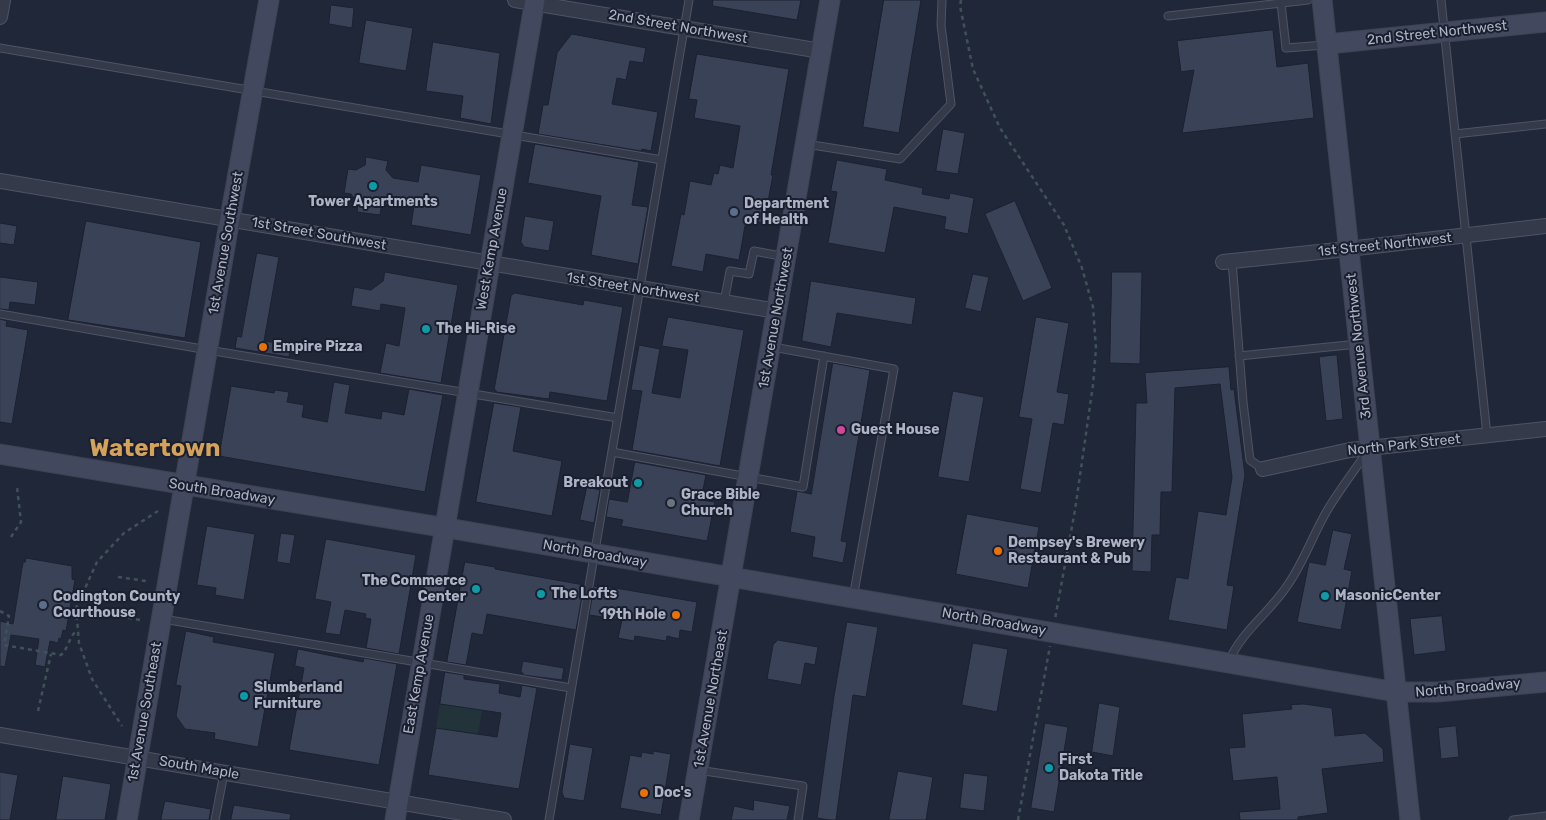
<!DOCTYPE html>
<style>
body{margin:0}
canvas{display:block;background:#202739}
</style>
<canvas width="1546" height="820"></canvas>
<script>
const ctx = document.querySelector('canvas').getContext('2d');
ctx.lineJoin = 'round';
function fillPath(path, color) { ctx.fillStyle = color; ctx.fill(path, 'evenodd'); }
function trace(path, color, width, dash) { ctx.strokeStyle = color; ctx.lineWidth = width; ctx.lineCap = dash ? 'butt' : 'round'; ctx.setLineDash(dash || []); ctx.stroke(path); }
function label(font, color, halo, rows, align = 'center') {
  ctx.font = font + ' Rubik,sans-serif'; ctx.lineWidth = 4; ctx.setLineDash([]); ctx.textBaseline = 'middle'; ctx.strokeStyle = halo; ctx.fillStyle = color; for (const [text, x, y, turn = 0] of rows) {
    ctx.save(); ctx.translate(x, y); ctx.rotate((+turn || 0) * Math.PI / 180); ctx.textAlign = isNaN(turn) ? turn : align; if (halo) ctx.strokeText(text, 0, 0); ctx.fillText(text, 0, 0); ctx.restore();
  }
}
const green = new Path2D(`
 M 440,704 L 482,710 L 478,735 L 436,728 Z`);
const building = new Path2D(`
 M 713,0 L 801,0 L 797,20 L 713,6 Z
 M 884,0 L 921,0 L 899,133 L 863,127 Z
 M 331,5 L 354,8 L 352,28 L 329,24 Z
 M 366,20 L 413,28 L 406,71 L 359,63 Z
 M 1273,30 L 1277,67 L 1308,63 L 1314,118 L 1182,133 L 1194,70 L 1181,72 L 1177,41 Z
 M 572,34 L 646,48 L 643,63 L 630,61 L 626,80 L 617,78 L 612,104 L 658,112 L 651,151 L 642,149 L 641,151 L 538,134 L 543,105 L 548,105 L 557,53 Z
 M 433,42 L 500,53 L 491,124 L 460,118 L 463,96 L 426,91 Z
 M 697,54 L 789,69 L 771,175 L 773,175 L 764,223 L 749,220 L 748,226 L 745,226 L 739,260 L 706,254 L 703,272 L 671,266 L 681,214 L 684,215 L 690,181 L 711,185 L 714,173 L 718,174 L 720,165 L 733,168 L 740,126 L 694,118 L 697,100 L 689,99 Z
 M 943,129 L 965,133 L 958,174 L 936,171 Z
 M 535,144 L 639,162 L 632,205 L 648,207 L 638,264 L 591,255 L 601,196 L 528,183 Z
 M 366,157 L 388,161 L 386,170 L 393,178 L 418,182 L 421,165 L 481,175 L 471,235 L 411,225 L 414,206 L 390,202 L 381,208 L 380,215 L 357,212 L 358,204 L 351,194 L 344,193 L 348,169 L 356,170 L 365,165 Z
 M 837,160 L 887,169 L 885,180 L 923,188 L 922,194 L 949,199 L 950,193 L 974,198 L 968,234 L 944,229 L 946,217 L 894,207 L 885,253 L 828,243 L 837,192 L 831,191 Z
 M 1015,201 L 1052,288 L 1023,301 L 985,214 Z
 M 525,216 L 554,221 L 549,251 L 524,247 L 521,242 Z
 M 86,221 L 201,242 L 185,338 L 68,320 Z
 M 0,223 L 17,226 L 14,245 L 0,243 Z
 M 257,253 L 279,257 L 264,341 L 291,345 L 289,357 L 235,348 L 237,336 L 241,337 Z
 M 385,272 L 458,285 L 441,383 L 380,373 L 386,343 L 399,346 L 405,308 L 381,304 L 380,311 L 351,306 L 354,287 L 371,290 L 383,281 Z
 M 1112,272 L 1142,272 L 1140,364 L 1110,363 Z
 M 973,274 L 989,277 L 981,312 L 965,308 Z
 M 0,277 L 38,282 L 35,305 L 10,302 L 9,310 L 0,309 Z
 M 811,281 L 916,298 L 912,325 L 837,313 L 831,347 L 802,341 Z
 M 515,293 L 583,305 L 584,300 L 623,307 L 607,401 L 550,392 L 549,399 L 496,392 L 496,390 L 494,390 L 511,296 Z
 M 668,317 L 744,330 L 720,466 L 632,450 L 642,391 L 631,390 L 639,345 L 660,349 L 652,393 L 680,398 L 688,350 L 662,346 Z
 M 1036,317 L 1069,323 L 1057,392 L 1069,394 L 1064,425 L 1053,423 L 1041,493 L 1020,489 L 1032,419 L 1019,417 Z
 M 0,319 L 7,321 L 6,326 L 28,330 L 12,424 L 0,422 Z
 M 1337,355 L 1343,419 L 1326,421 L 1319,357 Z
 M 833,363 L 870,370 L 841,541 L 847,542 L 843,563 L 812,557 L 815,537 L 790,532 L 797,491 L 811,494 Z
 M 1229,367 L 1231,390 L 1234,389 L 1245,475 L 1227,585 L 1234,586 L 1227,630 L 1168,620 L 1176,577 L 1188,579 L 1198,511 L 1226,515 L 1232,477 L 1220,384 L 1175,388 L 1172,492 L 1161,492 L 1160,535 L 1152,535 L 1151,572 L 1132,571 L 1136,403 L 1147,403 L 1145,373 Z
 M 334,382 L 350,385 L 345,413 L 381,419 L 382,411 L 404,415 L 409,389 L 443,395 L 425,492 L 219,456 L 231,386 L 274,393 L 275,390 L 289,392 L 287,402 L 304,405 L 302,417 L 327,422 Z
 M 953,391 L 984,397 L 969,482 L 938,477 Z
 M 494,403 L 521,407 L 513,451 L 562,461 L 552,516 L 476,502 Z
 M 635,462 L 706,475 L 701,500 L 715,502 L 707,541 L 621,526 L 623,520 L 606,517 L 609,499 L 627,502 Z
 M 587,487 L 600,490 L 594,523 L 580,520 Z
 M 967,514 L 1039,527 L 1028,588 L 956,574 Z
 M 207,526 L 255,534 L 244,600 L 215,595 L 216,588 L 197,585 Z
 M 1333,530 L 1352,534 L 1344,569 L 1352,571 L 1341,630 L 1297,622 L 1309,562 L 1325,565 Z
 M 281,533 L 295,535 L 290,564 L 277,562 Z
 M 326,539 L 416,555 L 399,654 L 366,648 L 371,619 L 365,618 L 366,614 L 345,610 L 340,635 L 325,633 L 331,602 L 315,599 Z
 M 26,558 L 72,566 L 72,579 L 75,580 L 66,631 L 63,630 L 61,639 L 59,638 L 58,643 L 50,641 L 45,667 L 35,665 L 39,639 L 11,635 L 5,667 L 0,666 L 0,621 L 13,624 L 23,562 L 25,562 Z
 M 465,562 L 495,567 L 495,569 L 584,585 L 576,630 L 487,614 L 483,635 L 472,633 L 466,665 L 447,662 Z
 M 598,585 L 697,602 L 692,632 L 680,630 L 679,639 L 667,636 L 666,641 L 635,636 L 634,641 L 618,638 L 622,620 L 589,615 L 594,586 L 598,587 Z
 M 1442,616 L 1446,651 L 1414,655 L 1410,619 Z
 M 847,622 L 878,627 L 866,697 L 853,695 L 836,820 L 830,820 L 817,818 L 834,696 Z
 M 186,631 L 214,637 L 213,642 L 275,653 L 258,747 L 214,739 L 215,733 L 185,729 L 176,716 L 181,686 L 176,685 Z
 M 778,640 L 818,647 L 815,665 L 805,663 L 801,685 L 767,679 L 773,645 Z
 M 973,643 L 1008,649 L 997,712 L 962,705 Z
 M 298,649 L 363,662 L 364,658 L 397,664 L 379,765 L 289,750 L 304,668 L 295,666 Z
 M 523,661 L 564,668 L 562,680 L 523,675 L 523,673 L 521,673 Z
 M 445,672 L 464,675 L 464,679 L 500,684 L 499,693 L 520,697 L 522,685 L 537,688 L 519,789 L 428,775 L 436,728 L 497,737 L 501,713 L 440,704 Z
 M 1099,703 L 1120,707 L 1113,756 L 1092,752 Z
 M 1304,704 L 1332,708 L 1335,736 L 1365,733 L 1383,749 L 1384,762 L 1322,769 L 1328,813 L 1298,817 L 1298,820 L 1240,820 L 1239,812 L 1280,809 L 1277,777 L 1233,781 L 1229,748 L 1245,747 L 1242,714 L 1292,709 L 1291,705 Z
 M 1045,723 L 1068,727 L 1054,812 L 1031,808 Z
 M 1456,726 L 1459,757 L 1441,759 L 1438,728 Z
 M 570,744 L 593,748 L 584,801 L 564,798 L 562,792 Z
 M 653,751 L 671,754 L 661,815 L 620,808 L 630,755 L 641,757 L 642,752 L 653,754 Z
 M 898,771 L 933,777 L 926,820 L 889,820 Z
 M 0,772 L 18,775 L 10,820 L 0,820 Z
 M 964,773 L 988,776 L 984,811 L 960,808 Z
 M 63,776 L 111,784 L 105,820 L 56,820 Z
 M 754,800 L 790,806 L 787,820 L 731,820 L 734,806 L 753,810 Z
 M 165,801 L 211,809 L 209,820 L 161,820 Z
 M 234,805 L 291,814 L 290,820 L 231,820 Z`);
const path = new Path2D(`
 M 961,0 L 960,6 L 973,69 L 1000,128 L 1064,225 L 1082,268 L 1093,307 L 1096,348 L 1093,385 L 1075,510 L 1055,619
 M 11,537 L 21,522 L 17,487
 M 118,577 L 146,581
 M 76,608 L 79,643 L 92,679 L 122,726
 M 0,611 L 9,616 L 4,645 L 61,655 C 69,648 69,635 78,630
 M 140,620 L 76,608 L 97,562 L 124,533 L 158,511
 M 38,711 L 51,654
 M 1018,820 L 1050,646`);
const lane = new Path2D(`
 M 1441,0 L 1487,435
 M 1281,3 L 1286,48 L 1325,45
 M 1168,16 L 1308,0
 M 0,48 L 662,160
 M 1455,134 L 1546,124
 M 806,144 L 900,159 L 951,104 L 941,25 L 942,0
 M 1232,261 L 1243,402 L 1250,460 L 1263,469
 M 724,302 L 730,271 L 749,274 L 754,251 L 786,257
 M 0,314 L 208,350 L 618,418
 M 773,347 L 894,369 L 853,598
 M 1239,356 L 1358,344
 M 612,452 L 803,487 L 824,356
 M 163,619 L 571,688
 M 1229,661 C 1242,631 1269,613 1287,586 C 1304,562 1313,534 1328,509 C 1340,489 1354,471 1367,452
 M 698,770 L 803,786 L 798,820
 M 215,820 L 224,773
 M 549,820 L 689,0
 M 1513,820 L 1546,816`);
const street = new Path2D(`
 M 515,0 L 821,51
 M 0,17 L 3,0
 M 0,181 C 259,223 518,269 777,311
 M 1223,262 L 1348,249 L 1546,226
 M 1263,469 L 1350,450 L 1546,429
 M 0,735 L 504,820`);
const secondary = new Path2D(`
 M 1322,0 L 1410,820
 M 1327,44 L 1546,22
 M 0,454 L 465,531 L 1396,692 L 1437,692 L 1546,682
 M 127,820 L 227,235 L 269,0
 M 395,820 L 535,0
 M 689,820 L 830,0`);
const markers = [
 [373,186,5,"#0f9aa8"],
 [734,212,5,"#5c6f8a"],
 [426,329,5,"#0f9aa8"],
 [263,347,5,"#e8710a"],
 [841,430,5,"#d1479c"],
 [638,483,5,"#0f9aa8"],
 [671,503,5,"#6b7280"],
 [998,551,5,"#e8710a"],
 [476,589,5,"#0f9aa8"],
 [541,594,5,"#0f9aa8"],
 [1325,596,5,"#0f9aa8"],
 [43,605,5,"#5c6f8a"],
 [676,615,5,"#e8710a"],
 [244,696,5,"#0f9aa8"],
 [1049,768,5,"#0f9aa8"],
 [644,793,5,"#e8710a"]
];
const streetNames = [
 ["2nd Street Northwest",678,27,10],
 ["2nd Street Northwest",1437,33,-6],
 ["1st Street Southwest",319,234,10],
 ["1st Avenue Southwest",226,243,-80],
 ["1st Street Northwest",1385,245,-6],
 ["West Kemp Avenue",492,249,-80],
 ["1st Street Northwest",633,288,9],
 ["1st Avenue Northwest",776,318,-80],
 ["3rd Avenue Northwest",1359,346,-96],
 ["North Park Street",1404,445,-6],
 ["South Broadway",222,492,9],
 ["North Broadway",595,554,10],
 ["North Broadway",994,622,10],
 ["East Kemp Avenue",419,674,-80],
 ["North Broadway",1468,688,-5],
 ["1st Avenue Northeast",711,699,-80],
 ["1st Avenue Southeast",145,712,-80],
 ["South Maple",199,768,10]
];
const poiNames = [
 ["Tower Apartments",373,202,"center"],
 ["Department",744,204],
 ["of Health",744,220],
 ["The Hi-Rise",436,329],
 ["Empire Pizza",273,347],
 ["Guest House",851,430],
 ["Breakout",628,483,"right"],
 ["Grace Bible",681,495],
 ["Church",681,511],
 ["Dempsey's Brewery",1008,543],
 ["Restaurant & Pub",1008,559],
 ["The Commerce",466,581,"right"],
 ["Center",466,597,"right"],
 ["The Lofts",551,594],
 ["MasonicCenter",1335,596],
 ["Codington County",53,597],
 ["Courthouse",53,613],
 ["19th Hole",666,615,"right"],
 ["Slumberland",254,688],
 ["Furniture",254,704],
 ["First",1059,760],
 ["Dakota Title",1059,776],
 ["Doc's",654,793]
];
const townNames = [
 ["Watertown",155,449]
];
fillPath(green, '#22343a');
fillPath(building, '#394257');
trace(building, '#1b2130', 1);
trace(lane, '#4e5464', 9);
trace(street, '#4e5464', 16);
trace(secondary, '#3d4353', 21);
trace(path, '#405158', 2.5, [4, 4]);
trace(lane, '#343a4a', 7);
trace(street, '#343a4a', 14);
trace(secondary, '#42485d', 19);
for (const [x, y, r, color] of markers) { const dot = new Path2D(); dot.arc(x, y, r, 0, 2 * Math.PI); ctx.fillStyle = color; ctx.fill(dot); trace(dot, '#191f2e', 2); }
label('14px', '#aeb4c6', '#191f2e', streetNames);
label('bold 14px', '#aeb4c6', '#191f2e', poiNames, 'left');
label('bold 24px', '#d6a159', '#191f2e', townNames);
</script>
